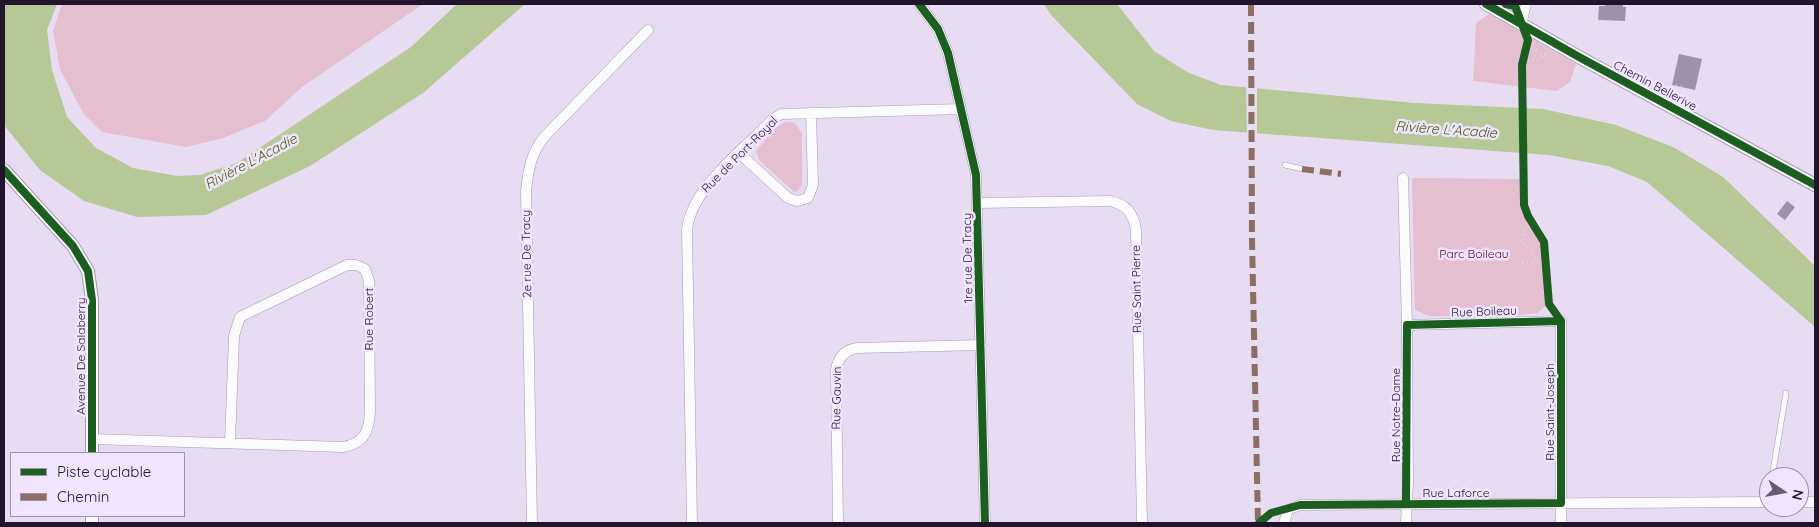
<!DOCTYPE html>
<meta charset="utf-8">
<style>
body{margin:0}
#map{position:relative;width:1819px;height:527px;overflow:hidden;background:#e7dcf2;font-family:Quicksand,sans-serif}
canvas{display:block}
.frame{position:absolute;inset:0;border:5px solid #21152c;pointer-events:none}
.legend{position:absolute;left:10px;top:452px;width:175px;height:65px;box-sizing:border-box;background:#f0e4fe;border:1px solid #9d91aa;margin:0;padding:6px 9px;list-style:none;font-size:15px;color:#21152c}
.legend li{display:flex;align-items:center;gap:10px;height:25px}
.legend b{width:25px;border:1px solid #9d91aa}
.north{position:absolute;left:1759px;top:467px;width:50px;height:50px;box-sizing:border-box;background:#f0e4fe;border:1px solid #9d91aa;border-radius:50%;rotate:102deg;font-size:14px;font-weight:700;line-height:20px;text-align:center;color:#21152c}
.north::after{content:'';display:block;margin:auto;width:18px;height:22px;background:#665b71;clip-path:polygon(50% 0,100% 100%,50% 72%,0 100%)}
</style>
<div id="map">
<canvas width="1819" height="527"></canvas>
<div class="frame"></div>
<ul class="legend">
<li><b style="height:6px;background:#1b5e20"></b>Piste cyclable</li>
<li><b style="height:6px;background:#8d6e63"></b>Chemin</li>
</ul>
<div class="north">N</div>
</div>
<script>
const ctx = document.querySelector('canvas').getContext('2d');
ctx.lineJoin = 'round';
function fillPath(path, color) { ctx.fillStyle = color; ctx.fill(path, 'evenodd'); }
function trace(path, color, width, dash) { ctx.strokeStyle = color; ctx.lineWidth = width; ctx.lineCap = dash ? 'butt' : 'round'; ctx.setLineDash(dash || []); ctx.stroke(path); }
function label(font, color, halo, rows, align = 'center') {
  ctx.font = font + ' Quicksand,sans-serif'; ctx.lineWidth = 5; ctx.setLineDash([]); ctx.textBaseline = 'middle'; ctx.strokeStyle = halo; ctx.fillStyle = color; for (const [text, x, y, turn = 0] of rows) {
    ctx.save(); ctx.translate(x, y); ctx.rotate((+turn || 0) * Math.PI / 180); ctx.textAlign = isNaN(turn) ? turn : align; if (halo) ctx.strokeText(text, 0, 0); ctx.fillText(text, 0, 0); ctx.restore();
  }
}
const green = new Path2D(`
 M 62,4 L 423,4 L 302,87 L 265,121 L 223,138 L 186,147 L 102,132 L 83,113 L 60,69 L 53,31 Z
 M 1489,14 L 1576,64 L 1570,82 L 1557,91 L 1473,81 L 1476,23 Z
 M 785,122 L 795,123 L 802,133 L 802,184 L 798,191 L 794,192 L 759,160 L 756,151 L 774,129 Z
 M 1412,178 L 1520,179 L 1522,210 L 1539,237 L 1544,251 L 1547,304 L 1538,313 L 1513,316 L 1429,316 L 1415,310 Z`);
const water = new Path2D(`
 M 4,4 L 57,4 L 47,30 L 52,70 L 67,117 L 96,148 L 133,168 L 177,176 L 200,175 L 237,163 L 411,47 L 457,4 L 525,4 L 423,93 L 310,166 L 206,215 L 137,217 L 84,201 L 40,170 L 4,125 Z
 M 1044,4 L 1117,4 L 1154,51 L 1187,72 L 1221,85 L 1415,103 L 1543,109 L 1616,125 L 1675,148 L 1723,177 L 1815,266 L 1815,327 L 1647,182 L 1608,166 L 1549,155 L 1213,130 L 1171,121 L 1137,104 L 1052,16 Z`);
const pier = new Path2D(`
 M 1246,85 L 1257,86 L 1257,136 L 1247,136 Z
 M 1519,106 L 1525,106 L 1525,156 L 1520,155 Z`);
const building = new Path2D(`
 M 1605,4 L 1623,4 L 1623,7 L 1626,7 L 1625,21 L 1598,20 L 1599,6 L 1605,6 Z
 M 1679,54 L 1702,59 L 1695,90 L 1672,85 Z
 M 1787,201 L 1795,207 L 1785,220 L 1777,214 Z`);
const path = new Path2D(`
 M 1559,5 L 1572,5
 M 1594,21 L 1614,21
 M 1523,60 L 1539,60 L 1546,55 L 1527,45
 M 1533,60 L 1537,50
 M 1666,83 L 1682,87
 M 1532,223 L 1523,230 L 1524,245 L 1531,248 L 1537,262 L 1547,266
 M 1522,262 L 1537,262`);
const service = new Path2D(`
 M 1285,165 L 1302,169
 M 1772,477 L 1786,393
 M 1768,502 L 1769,491`);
const minor = new Path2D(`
 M 919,4 L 938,29 L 948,53 L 976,175 L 985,523
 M 1521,25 L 1526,4
 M 739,153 L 788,198 L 797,201 L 808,198 L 813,185 L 811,113
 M 1403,178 L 1407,325 L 1408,482 L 1406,523
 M 978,203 L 1110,201 C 1126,204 1134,214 1136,230 L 1142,523
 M 1407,325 L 1561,321 L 1561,523
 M 92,439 L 343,447 C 365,443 369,431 370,411 L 369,281 L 365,269 L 356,265 L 347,265 L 240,317 L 234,336 L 230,443
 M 1799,502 L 1815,502
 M 532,523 L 526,192 C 528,170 531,153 545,136 L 648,30
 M 692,523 L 687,230 C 691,188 745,148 773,119 L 781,114 L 961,109
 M 838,523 L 836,370 C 838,357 845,350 857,348 L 981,345
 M 1284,523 L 1288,510 L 1300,505 L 1769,502`);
const tertiary = new Path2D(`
 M 1486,4 L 1579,57 L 1815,185
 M 4,170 L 73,246 L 88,271 L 92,300 L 92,453
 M 92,523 L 92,516`);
const quiet = new Path2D(`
 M 1251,4 L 1252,240 L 1258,523
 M 1302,169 L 1341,174`);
const cycleway = new Path2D(`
 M 919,4 L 938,29 L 948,53 L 976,175 L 985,523
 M 1486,4 L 1579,57 L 1815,185
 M 1506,4 L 1515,6 L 1528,40 L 1522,65 L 1524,205 L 1528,216 L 1544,242 L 1549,304 L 1561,321
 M 4,170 L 73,246 L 88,271 L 92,300 L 92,453
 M 1406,504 L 1407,325 L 1561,321
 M 1259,523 L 1271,513 L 1300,505 L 1561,503 L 1561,321`);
const streetNames = [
 ["Chemin Bellerive",1655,86,28],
 ["Rue de Port-Royal",740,155,-45],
 ["2e rue De Tracy",527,254,-91],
 ["1re rue De Tracy",968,258,-91],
 ["Rue Saint Pierre",1137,289,-91],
 ["Rue Boileau",1484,312,-2],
 ["Rue Robert",369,319,-90],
 ["Avenue De Salaberry",81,356,-90],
 ["Rue Gauvin",837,398,-89],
 ["Rue Saint-Joseph",1550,412,-90],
 ["Rue Notre-Dame",1396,415,-90],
 ["Rue Laforce",1456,493]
];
const parkNames = [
 ["Parc Boileau",1474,254]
];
const waterNames = [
 ["Rivière L'Acadie",1446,130,4],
 ["Rivière L'Acadie",251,162,-28]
];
fillPath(green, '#e5bfcf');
fillPath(water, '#b5c895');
fillPath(pier, '#e7dcf2');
fillPath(building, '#9e92aa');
trace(service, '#a49aaf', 6);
trace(minor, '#a49aaf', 11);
trace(tertiary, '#a49aaf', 14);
trace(path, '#dcd9e0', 2.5, [1, 4]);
trace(service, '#fbfafd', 5);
trace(minor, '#fbfafd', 10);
trace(tertiary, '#fbfafd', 12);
trace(quiet, '#8d6e63', 6, [12, 6]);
trace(cycleway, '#1b5e20', 8);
label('12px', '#21152c', '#f0e4fe', streetNames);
label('12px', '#5c0827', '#f0e4fe', parkNames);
label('italic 14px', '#466102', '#f0e4fe', waterNames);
</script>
